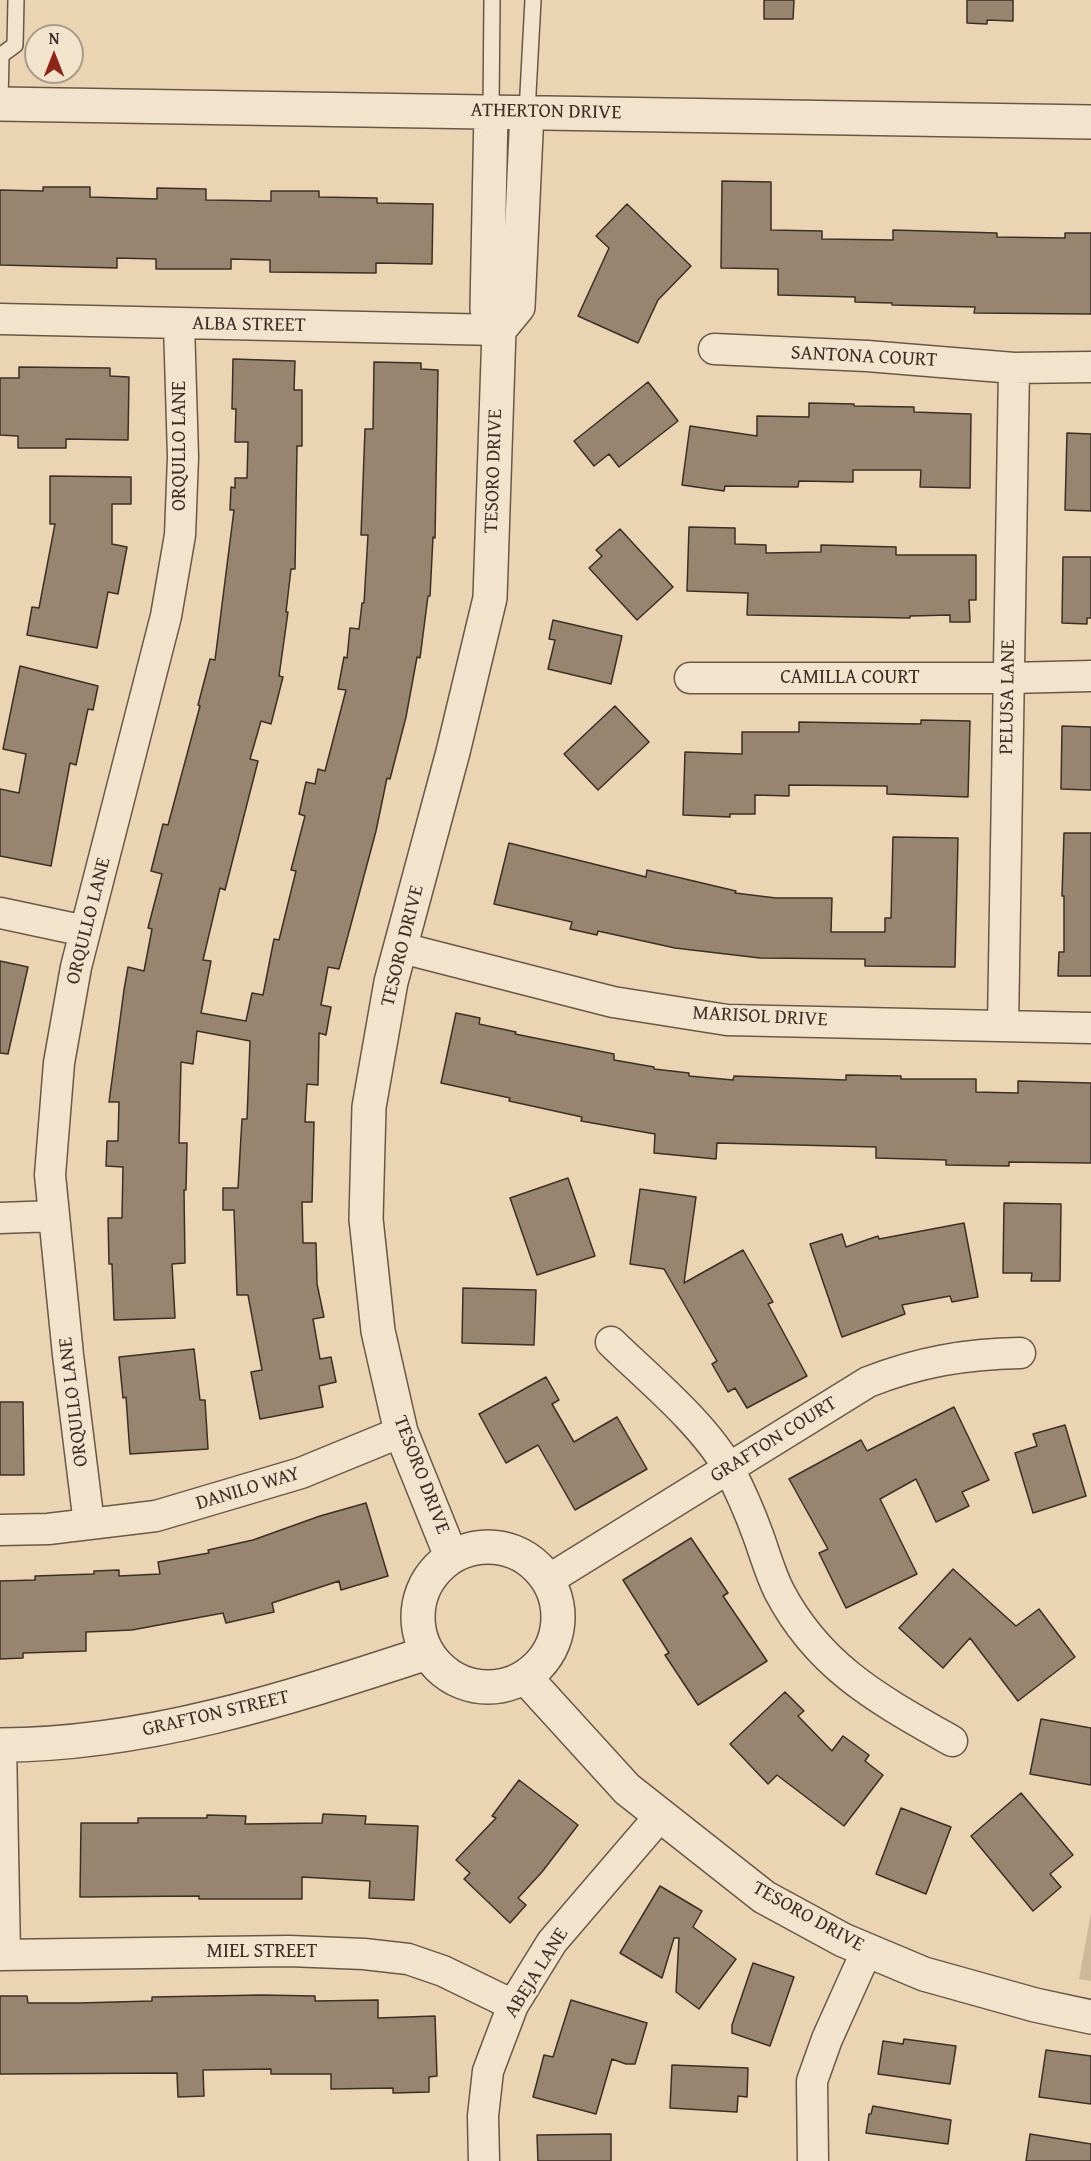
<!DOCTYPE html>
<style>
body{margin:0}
#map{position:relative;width:1091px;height:2161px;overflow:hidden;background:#ebd4b2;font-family:"Gentium Book Plus",serif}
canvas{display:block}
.north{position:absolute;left:24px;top:24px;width:60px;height:60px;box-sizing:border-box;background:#f2e3cd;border:2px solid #a99b8b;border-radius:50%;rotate:0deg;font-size:16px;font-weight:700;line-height:24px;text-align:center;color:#3c2f27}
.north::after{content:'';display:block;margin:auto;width:21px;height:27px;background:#8f2418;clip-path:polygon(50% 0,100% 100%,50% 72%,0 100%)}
</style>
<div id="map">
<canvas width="1091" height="2161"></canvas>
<div class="north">N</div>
</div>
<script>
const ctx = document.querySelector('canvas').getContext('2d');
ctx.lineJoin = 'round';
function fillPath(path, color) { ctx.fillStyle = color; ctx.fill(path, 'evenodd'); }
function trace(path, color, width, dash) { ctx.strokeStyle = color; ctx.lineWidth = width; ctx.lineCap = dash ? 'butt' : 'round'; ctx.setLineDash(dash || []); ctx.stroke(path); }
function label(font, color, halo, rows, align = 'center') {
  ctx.font = font + ' "Gentium Book Plus",serif'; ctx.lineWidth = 6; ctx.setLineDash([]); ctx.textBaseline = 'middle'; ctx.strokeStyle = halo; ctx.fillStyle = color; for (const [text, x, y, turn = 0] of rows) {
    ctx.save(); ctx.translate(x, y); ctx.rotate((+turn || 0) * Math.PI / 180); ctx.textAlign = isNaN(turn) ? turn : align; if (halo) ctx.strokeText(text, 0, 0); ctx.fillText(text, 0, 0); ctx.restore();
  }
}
const green = new Path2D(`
 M 1091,1913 L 1091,1981 L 1079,1979 Z`);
const building = new Path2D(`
 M 764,0 L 794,0 L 793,19 L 764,19 Z
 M 967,0 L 1013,0 L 1013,21 L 987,20 L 987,24 L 967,23 Z
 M 722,181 L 771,182 L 771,230 L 822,231 L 822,239 L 893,240 L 893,230 L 997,233 L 997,237 L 1065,238 L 1065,233 L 1091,233 L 1091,314 L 974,313 L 975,307 L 892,305 L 892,303 L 855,302 L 855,297 L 778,295 L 778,269 L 721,268 Z
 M 43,187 L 90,187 L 90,197 L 157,199 L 157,188 L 206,189 L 206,200 L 271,201 L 271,191 L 319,191 L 319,197 L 377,198 L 377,203 L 433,204 L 432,264 L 376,263 L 376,273 L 270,272 L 270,260 L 231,259 L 231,269 L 156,269 L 156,259 L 117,258 L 117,268 L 0,265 L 0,190 L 43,191 Z
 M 627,204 L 691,266 L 658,300 L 638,343 L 578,316 L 609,248 L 596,236 Z
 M 233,359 L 295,361 L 294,390 L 302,390 L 302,446 L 297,446 L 295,569 L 291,569 L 286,612 L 288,612 L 279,676 L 283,677 L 271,724 L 261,721 L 250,759 L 258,761 L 225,890 L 220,888 L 203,960 L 211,961 L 201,1013 L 246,1021 L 252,993 L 263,995 L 274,939 L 279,940 L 296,871 L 291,870 L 305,816 L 299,814 L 306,782 L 315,784 L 318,769 L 325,771 L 346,690 L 338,689 L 344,657 L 347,658 L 350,628 L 359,629 L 362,603 L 364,603 L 368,535 L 361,535 L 365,429 L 373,429 L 374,362 L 421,363 L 421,369 L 438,370 L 435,538 L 433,537 L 430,596 L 428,596 L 420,658 L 417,657 L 406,717 L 390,779 L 387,778 L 376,831 L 339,969 L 328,967 L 321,1005 L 331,1007 L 326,1035 L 319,1033 L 318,1085 L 307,1084 L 305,1122 L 314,1122 L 312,1202 L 302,1202 L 303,1243 L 316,1243 L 317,1284 L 324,1317 L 313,1319 L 320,1359 L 331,1357 L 336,1382 L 319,1386 L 323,1407 L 260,1419 L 251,1372 L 262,1370 L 248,1295 L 237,1295 L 234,1210 L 223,1210 L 223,1188 L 238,1188 L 242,1119 L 247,1119 L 250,1041 L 197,1031 L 193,1064 L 181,1062 L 179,1143 L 187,1143 L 186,1190 L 184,1190 L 185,1263 L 172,1264 L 175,1318 L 114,1320 L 112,1264 L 109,1264 L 108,1218 L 122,1218 L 123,1167 L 106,1166 L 107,1141 L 118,1141 L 119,1102 L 109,1102 L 124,990 L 128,967 L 144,971 L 152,929 L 148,928 L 162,874 L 151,871 L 163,824 L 168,825 L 200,706 L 198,705 L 210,659 L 215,660 L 234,510 L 230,510 L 231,487 L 235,488 L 235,478 L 247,478 L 248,442 L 235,442 L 236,409 L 232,409 Z
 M 19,367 L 110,368 L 110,376 L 129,377 L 128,440 L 66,439 L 66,448 L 18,448 L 18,436 L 0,435 L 0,378 L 19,378 Z
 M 648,382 L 678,421 L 619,467 L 609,454 L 594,466 L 574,441 Z
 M 809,403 L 854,404 L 854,406 L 914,407 L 914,412 L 971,414 L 970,488 L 920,487 L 921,470 L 853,470 L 853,482 L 799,481 L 798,487 L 725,486 L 724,491 L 682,485 L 690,426 L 757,436 L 757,416 L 809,417 Z
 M 1067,433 L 1091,434 L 1091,511 L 1065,510 Z
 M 50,476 L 131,477 L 131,504 L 112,504 L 112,544 L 127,547 L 118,594 L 108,592 L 97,648 L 27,635 L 32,607 L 39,608 L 55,524 L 50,524 Z
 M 689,527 L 735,528 L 735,544 L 766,545 L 766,553 L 821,552 L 821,545 L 896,547 L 896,555 L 976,555 L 976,600 L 969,600 L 970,622 L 950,622 L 950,615 L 910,616 L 910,618 L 747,615 L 748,593 L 687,591 Z
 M 620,529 L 673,587 L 637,620 L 589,568 L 602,556 L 596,550 Z
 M 1063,557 L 1091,557 L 1091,618 L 1087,618 L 1087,624 L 1062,623 Z
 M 553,620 L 622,636 L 611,684 L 548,669 L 555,640 L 549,639 Z
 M 20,666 L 98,686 L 93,710 L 88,709 L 76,765 L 70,763 L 51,866 L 0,856 L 0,789 L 19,793 L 26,754 L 3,749 Z
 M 615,706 L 649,742 L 598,790 L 564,754 Z
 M 921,720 L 970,721 L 968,797 L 887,794 L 887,786 L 789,785 L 789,796 L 755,795 L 755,814 L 730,814 L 730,817 L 683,815 L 685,752 L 742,754 L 742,732 L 799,732 L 799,722 L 921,724 Z
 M 1062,726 L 1091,727 L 1091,790 L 1061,789 Z
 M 1064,833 L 1091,833 L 1091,976 L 1058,976 L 1059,952 L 1064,952 L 1064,896 L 1062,896 Z
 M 893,837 L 958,838 L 955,967 L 865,966 L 865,959 L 760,958 L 675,948 L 598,931 L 597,935 L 570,929 L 572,922 L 494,904 L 509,843 L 646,877 L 647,870 L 736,891 L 735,893 L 776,898 L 832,898 L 831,932 L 885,932 L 885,918 L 891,918 Z
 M 0,961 L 28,967 L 8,1054 L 0,1053 Z
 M 456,1013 L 480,1018 L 479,1024 L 516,1032 L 515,1034 L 614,1054 L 614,1060 L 654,1067 L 654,1069 L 689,1073 L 689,1076 L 733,1080 L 734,1076 L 846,1080 L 846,1075 L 901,1076 L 901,1079 L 976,1079 L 976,1092 L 1018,1093 L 1018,1081 L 1091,1083 L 1091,1163 L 1009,1162 L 1009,1166 L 946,1165 L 946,1160 L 876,1158 L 876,1147 L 717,1143 L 716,1159 L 654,1153 L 655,1134 L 581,1121 L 582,1117 L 509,1101 L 510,1098 L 441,1083 Z
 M 568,1178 L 595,1256 L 537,1275 L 510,1198 Z
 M 640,1189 L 696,1197 L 684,1283 L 743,1250 L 773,1302 L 768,1304 L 807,1376 L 747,1408 L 735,1388 L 728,1392 L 712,1364 L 717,1361 L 664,1269 L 630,1264 Z
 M 1004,1203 L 1061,1204 L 1060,1281 L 1031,1281 L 1032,1273 L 1003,1273 Z
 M 964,1223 L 978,1297 L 952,1302 L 950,1296 L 902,1305 L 905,1314 L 842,1337 L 810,1244 L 842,1234 L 846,1247 L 878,1236 L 879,1239 Z
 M 463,1288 L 536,1290 L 534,1345 L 462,1343 Z
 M 194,1349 L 200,1400 L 205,1400 L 208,1449 L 130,1454 L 126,1397 L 123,1398 L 119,1357 Z
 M 546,1377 L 559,1400 L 552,1404 L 574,1442 L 617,1417 L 647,1469 L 575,1510 L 538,1445 L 506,1463 L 479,1414 Z
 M 0,1402 L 23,1402 L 24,1475 L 0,1475 Z
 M 954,1407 L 989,1480 L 962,1492 L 969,1506 L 936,1522 L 916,1479 L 880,1499 L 917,1574 L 846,1608 L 819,1553 L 828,1549 L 789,1479 L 861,1440 L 867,1451 Z
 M 1065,1425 L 1086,1496 L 1033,1513 L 1015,1453 L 1037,1446 L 1033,1434 Z
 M 366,1503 L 388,1576 L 341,1590 L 339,1581 L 272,1603 L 274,1612 L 226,1623 L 223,1613 L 132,1630 L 86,1632 L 86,1651 L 23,1653 L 23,1658 L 0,1659 L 0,1581 L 35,1580 L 35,1576 L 94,1574 L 94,1571 L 119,1570 L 119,1576 L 160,1574 L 158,1562 L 209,1553 L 208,1550 L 253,1540 L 320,1516 Z
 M 691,1538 L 728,1593 L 723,1596 L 767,1661 L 698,1705 L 665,1655 L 669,1653 L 623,1580 Z
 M 953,1569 L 1016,1626 L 1039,1609 L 1075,1657 L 1018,1701 L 970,1638 L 943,1668 L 899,1628 Z
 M 785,1692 L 804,1711 L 798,1716 L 832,1751 L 843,1736 L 869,1755 L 865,1761 L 883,1775 L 844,1826 L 777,1775 L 768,1784 L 730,1744 Z
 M 1041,1719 L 1091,1728 L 1091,1785 L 1030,1774 Z
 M 519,1780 L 578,1825 L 542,1872 L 518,1898 L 526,1905 L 510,1923 L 464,1879 L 470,1873 L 456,1860 L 496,1818 L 492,1816 Z
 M 1021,1793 L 1073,1855 L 1050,1874 L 1061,1887 L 1033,1911 L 971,1836 Z
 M 901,1808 L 951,1827 L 926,1894 L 876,1874 Z
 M 323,1814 L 366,1816 L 365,1824 L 418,1826 L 414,1900 L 369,1898 L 370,1881 L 302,1877 L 302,1899 L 199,1899 L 199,1896 L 80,1897 L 81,1823 L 138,1823 L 138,1818 L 207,1818 L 207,1815 L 246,1816 L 245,1824 L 322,1823 Z
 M 660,1886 L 702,1911 L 693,1927 L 736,1959 L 699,2009 L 676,1992 L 679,1938 L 674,1938 L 662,1978 L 620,1953 Z
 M 753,1963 L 794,1977 L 770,2046 L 732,2033 L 732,2025 Z
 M 262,1995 L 315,1996 L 315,2001 L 378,2000 L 378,2018 L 435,2016 L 437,2076 L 429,2077 L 429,2092 L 393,2093 L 393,2088 L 331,2089 L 331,2074 L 271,2074 L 271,2069 L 203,2070 L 204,2096 L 178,2097 L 177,2073 L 0,2074 L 0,1996 L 27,1996 L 28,2003 L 79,2003 L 152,2001 L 152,1997 Z
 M 571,2000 L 647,2023 L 635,2064 L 626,2064 L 612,2059 L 596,2114 L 533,2097 L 544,2055 L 553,2057 Z
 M 904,2039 L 956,2046 L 950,2084 L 878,2074 L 883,2041 L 903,2044 Z
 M 1046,2050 L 1091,2056 L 1091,2104 L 1039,2097 Z
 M 672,2065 L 748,2068 L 747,2097 L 738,2096 L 737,2112 L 670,2108 Z
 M 873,2106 L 951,2120 L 948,2144 L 866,2133 L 869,2114 L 871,2114 Z
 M 611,2134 L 611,2161 L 538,2161 L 537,2135 Z
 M 1030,2134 L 1091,2144 L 1091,2161 L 1026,2161 Z`);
const service = new Path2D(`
 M 0,56 L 15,45 L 16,0
 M 0,104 L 1,56
 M 491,111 L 492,0
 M 527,112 L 533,0`);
const minor = new Path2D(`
 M 0,319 L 499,330
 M 714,349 L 867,356 L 1014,368 L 1091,367
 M 690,678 L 1009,678 L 1091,676
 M 0,913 L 85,931
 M 402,948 L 613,1002 L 727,1020 L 1091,1028
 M 1003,1026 L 1014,368
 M 0,1218 L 54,1216
 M 611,1342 C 649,1379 703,1423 729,1469 C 740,1490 750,1513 758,1535 C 765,1554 770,1573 779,1591 C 819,1668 880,1700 952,1741
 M 89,1524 L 68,1355 L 50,1175 L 59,1063 L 76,967 L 166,616 L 180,535 L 183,457 L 179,324
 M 0,1530 L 48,1529 L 156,1516 L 301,1473 L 401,1432
 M 548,1580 L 868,1382 C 919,1362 965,1354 1020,1353
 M 1,1745 L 5,1955
 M 0,1955 L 289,1951 L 364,1954 L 408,1959 L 443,1971 L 513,2005
 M 484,2161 L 483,2116 L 488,2071 L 513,2005 L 552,1942 L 660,1816
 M 813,2161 L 812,2081 L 827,2039 L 867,1950`);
const tertiary = new Path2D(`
 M 0,104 L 1091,122
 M 499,330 L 518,307 L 527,112
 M418 1617a70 70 0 1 1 140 0a70 70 0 1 1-140 0Z
 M 451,1556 L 401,1432 L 378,1331 L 366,1219 L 369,1107 L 391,982 L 453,752 L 490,598 L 499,330 L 487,309 L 491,111
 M 525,1677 L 627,1789 L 764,1897 L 843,1940 L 924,1974 L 1035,2005 L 1091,2017
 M 0,1745 C 147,1745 289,1698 427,1653`);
const streetNames = [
 ["ATHERTON DRIVE",546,112,1],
 ["ALBA STREET",249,325,1],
 ["SANTONA COURT",864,357,3],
 ["ORQULLO LANE",180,446,-90],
 ["TESORO DRIVE",494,471,-88],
 ["CAMILLA COURT",850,678],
 ["PELUSA LANE",1008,697,-89],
 ["ORQULLO LANE",89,921,-76],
 ["TESORO DRIVE",403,946,-76],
 ["MARISOL DRIVE",760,1017,3],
 ["ORQULLO LANE",74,1402,-97],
 ["GRAFTON COURT",774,1440,-32],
 ["TESORO DRIVE",421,1475,69],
 ["DANILO WAY",248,1489,-17],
 ["GRAFTON STREET",216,1714,-13],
 ["TESORO DRIVE",808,1917,29],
 ["MIEL STREET",262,1952],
 ["ABEJA LANE",537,1973,-58]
];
fillPath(green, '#cdb89a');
fillPath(building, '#97856f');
trace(building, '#3c2f27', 1.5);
trace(service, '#68584a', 18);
trace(minor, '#68584a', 33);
trace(tertiary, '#68584a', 36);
trace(service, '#f2e3cd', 15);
trace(minor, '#f2e3cd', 30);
trace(tertiary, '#f2e3cd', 33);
label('20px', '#3c2f27', '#f2e3cd', streetNames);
</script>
